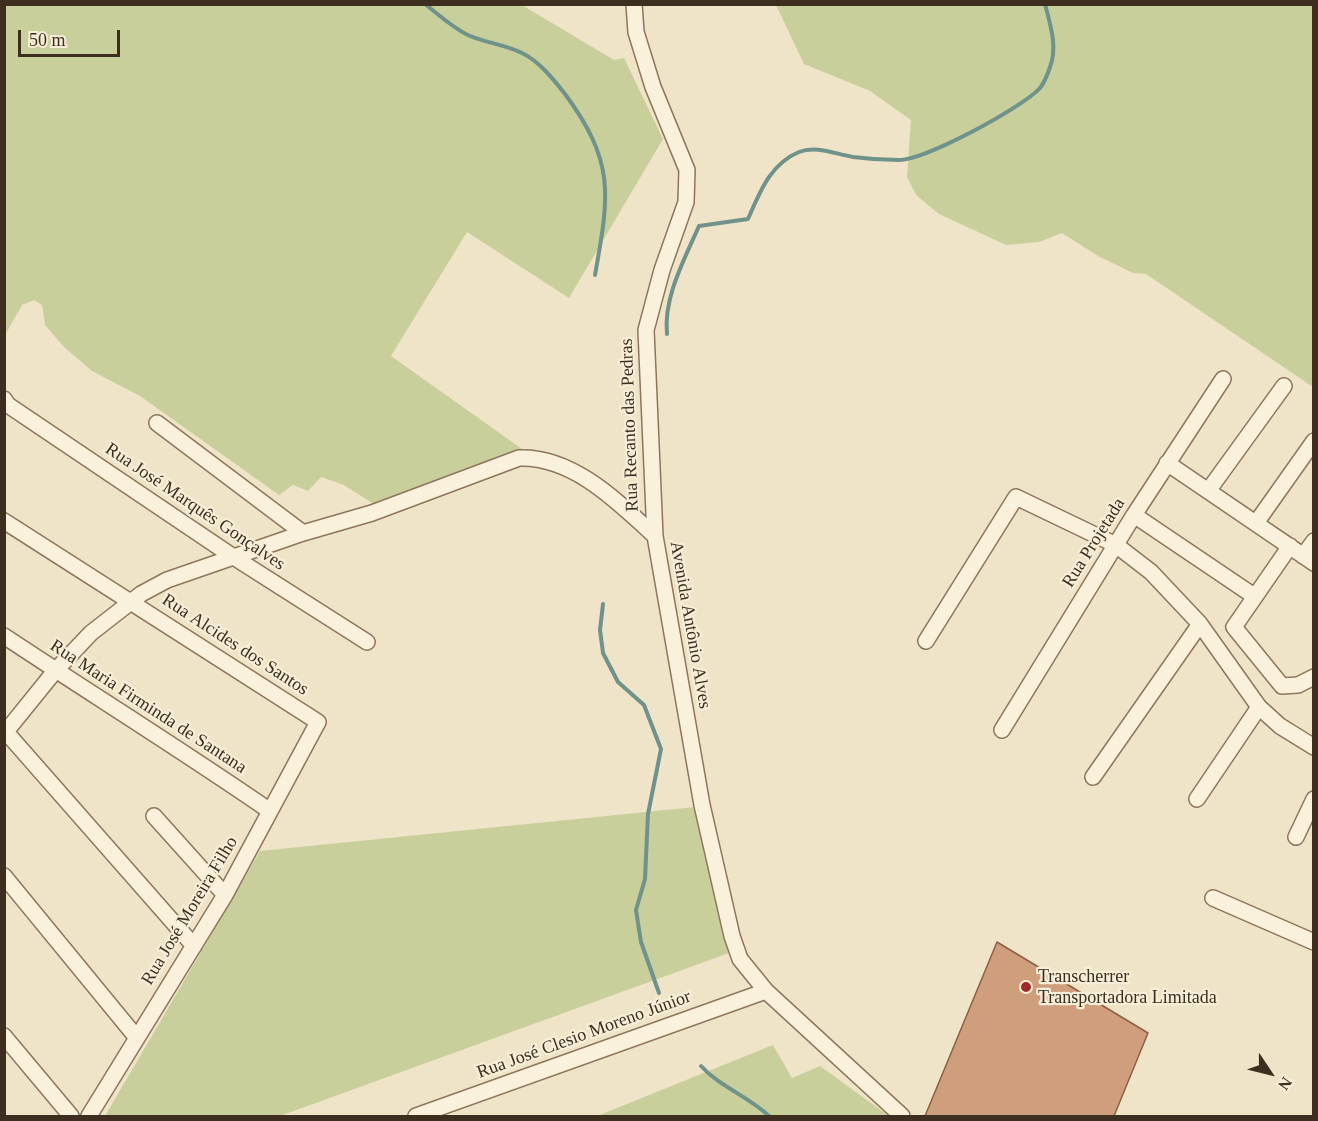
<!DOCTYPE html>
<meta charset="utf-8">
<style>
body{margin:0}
#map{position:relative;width:1318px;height:1121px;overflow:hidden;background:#f0e4c8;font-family:"Times New Roman",serif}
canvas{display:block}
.frame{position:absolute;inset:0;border:6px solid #3d2e20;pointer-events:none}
.north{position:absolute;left:1240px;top:1043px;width:60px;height:60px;-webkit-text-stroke:4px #f7eed8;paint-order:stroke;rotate:125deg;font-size:16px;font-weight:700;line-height:24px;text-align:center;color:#3d2e20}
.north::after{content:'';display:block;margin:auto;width:21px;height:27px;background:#3d2e20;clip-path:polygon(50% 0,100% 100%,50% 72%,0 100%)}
.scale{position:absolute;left:18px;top:30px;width:102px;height:27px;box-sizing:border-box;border:3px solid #3d2e20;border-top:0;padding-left:8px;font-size:18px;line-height:21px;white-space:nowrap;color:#3d2e20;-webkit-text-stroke:4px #f7eed8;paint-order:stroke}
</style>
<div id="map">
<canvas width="1318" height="1121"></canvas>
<div class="frame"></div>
<div class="north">N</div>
<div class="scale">50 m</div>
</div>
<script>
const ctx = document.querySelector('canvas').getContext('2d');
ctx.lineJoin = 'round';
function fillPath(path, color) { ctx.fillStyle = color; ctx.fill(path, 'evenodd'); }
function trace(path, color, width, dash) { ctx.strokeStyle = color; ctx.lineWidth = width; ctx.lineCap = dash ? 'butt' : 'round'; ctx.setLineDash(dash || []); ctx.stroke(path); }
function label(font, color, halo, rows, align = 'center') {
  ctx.font = font + ' "Times New Roman",serif'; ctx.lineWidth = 4.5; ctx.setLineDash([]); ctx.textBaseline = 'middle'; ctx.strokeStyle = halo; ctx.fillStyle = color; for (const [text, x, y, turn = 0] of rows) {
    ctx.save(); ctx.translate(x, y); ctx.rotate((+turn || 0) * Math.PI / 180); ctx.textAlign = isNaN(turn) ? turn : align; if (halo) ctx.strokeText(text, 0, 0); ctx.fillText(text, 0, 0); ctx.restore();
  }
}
const green = new Path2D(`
 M 5,5 L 522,5 L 614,60 L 624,58 L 663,139 L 569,298 L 467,232 L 391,356 L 522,449 L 383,510 L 344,485 L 321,477 L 308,491 L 293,485 L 279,495 L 140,396 L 92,371 L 64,347 L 45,325 L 42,305 L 34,300 L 22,305 L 5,335 Z
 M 776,5 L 1313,5 L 1313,387 L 1146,274 L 1133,273 L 1098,256 L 1062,233 L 1039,242 L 1006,245 L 939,214 L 916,195 L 907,177 L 911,120 L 870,91 L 804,64 Z
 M 695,807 L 729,953 L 280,1116 L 105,1116 L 260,851 Z
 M 773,1045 L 792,1078 L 820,1066 L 889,1116 L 597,1116 Z`);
const stream = new Path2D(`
 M 425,4 C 439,15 454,29 470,36 C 487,43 506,45 522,53 C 539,61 554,80 565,94 C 616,163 609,196 595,275
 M 667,334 C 663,298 685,258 699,226 L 748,219 C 760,192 770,164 799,152 C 816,145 835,154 853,157 C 868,159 884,160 899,160 C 925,160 1022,108 1040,88 C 1044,83 1048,73 1050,67 C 1058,47 1050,24 1045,4
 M 603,604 L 600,630 L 603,653 L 618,682 L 644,705 L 661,749 L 648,814 L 645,879 L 636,910 L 641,942 L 659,993
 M 701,1066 C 720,1087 748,1096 769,1116`);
const building = new Path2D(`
 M 997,942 L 1148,1033 L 1114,1116 L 925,1116 Z`);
const minor = new Path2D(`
 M 634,4 L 636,32 L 653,87 L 687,170 L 686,202 L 662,270 L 646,330 L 655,536 L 702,805 L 732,936 L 740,959 L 766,991 L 902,1116
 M 4,399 L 8,405 L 232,556 L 367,642
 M 157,423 L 303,533
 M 1167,463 L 1314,563
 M 1208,491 L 1284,386
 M 1134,515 L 1254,596
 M 4,521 L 318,722 L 225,895 L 89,1116
 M 1256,523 L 1314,441
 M 1290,546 L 1234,627 L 1282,686 L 1298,685 L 1314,677
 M 1303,556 L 1314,541
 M 4,636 C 93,695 183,751 270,811
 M 926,641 L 1016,497 L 1116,545 L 1151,572 L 1200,624 L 1259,707 L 1280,726 L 1314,747
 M 1002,730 L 1134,515 L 1223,379
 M 6,732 L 194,946
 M 4,734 L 55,671 L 91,633 L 141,594 L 167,580 L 303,533 L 372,513 L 519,458 C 573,456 618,502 655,536
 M 1093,777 L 1200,624
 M 1197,799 L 1259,707
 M 154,816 L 225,895
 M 1296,837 L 1314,799
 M 4,876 L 137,1038
 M 1213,898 L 1314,942
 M 4,1036 L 71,1116
 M 416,1116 L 766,991`);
const markers = [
 [1026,987,6,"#9e2a2b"]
];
const streetNames = [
 ["Rua Recanto das Pedras",630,425,-92],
 ["Rua José Marquês Gonçalves",195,507,34],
 ["Rua Projetada",1094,543,-58],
 ["Avenida Antônio Alves",690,625,80],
 ["Rua Alcides dos Santos",235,645,33],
 ["Rua Maria Firminda de Santana",148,707,33],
 ["Rua José Moreira Filho",190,911,-59],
 ["Rua José Clesio Moreno Júnior",584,1035,-20]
];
const poiNames = [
 ["Transcherrer",1038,977],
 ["Transportadora Limitada",1038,998]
];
fillPath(green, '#c9cf9b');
trace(stream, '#6f938a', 4);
fillPath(building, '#cf9f7d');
trace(building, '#8d5f41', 1.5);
trace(minor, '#8d765c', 18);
trace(minor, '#faf1dc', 15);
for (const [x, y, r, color] of markers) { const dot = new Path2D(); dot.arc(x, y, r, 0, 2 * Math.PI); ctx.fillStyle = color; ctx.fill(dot); trace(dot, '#f7eed8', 2); }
label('18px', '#3d2e20', '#f7eed8', streetNames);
label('18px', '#3d2e20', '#f7eed8', poiNames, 'left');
</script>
